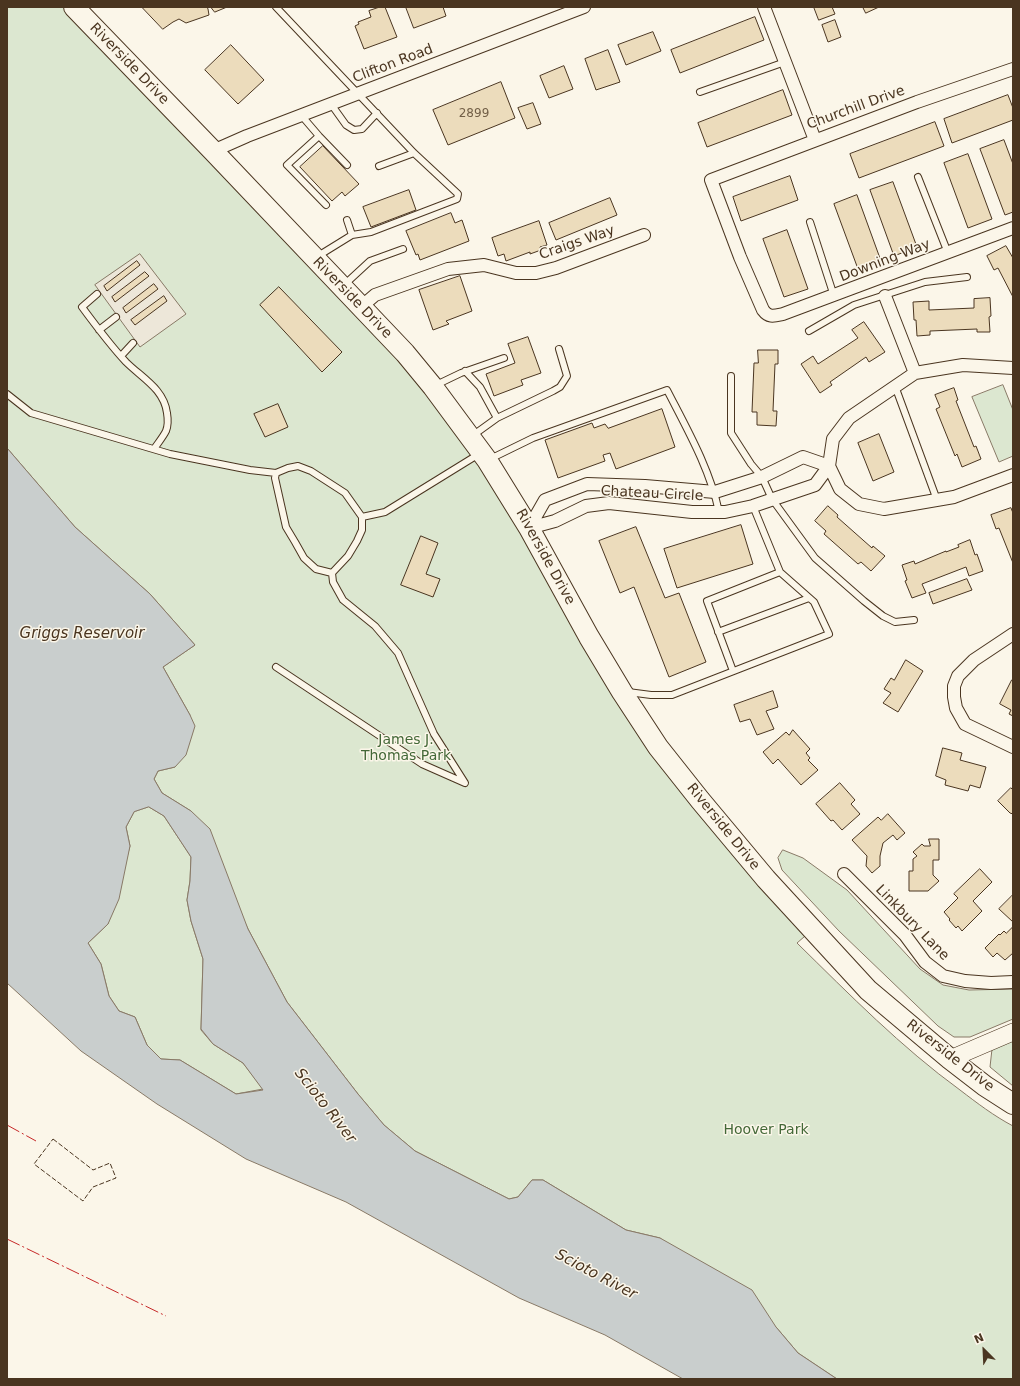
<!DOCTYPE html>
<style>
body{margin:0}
#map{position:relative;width:1020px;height:1386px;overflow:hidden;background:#fbf6e9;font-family:"DejaVu Sans",sans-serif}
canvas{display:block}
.frame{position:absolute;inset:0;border:8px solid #4a3520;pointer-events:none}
.north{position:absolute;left:964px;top:1330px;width:40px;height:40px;-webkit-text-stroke:3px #fbf6e9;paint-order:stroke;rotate:336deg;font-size:11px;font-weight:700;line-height:16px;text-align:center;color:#4a3520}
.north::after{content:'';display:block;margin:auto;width:14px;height:18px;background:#4a3520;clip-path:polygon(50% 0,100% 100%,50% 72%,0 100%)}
</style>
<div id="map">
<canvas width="1020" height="1386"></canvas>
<div class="frame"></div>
<div class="north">N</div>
</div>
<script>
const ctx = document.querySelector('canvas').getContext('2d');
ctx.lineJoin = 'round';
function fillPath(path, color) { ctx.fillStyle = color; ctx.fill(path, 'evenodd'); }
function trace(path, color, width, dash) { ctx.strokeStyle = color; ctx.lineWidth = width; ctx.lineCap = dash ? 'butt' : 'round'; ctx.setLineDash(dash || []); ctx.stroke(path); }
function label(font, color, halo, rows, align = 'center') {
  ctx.font = font + ' "DejaVu Sans",sans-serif'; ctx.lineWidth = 3; ctx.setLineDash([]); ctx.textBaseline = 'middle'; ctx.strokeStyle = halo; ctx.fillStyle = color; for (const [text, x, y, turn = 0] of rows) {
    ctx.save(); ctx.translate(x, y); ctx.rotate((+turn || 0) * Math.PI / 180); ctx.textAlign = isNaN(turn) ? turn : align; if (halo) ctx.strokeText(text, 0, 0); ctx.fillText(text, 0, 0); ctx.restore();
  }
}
const green = new Path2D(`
 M 7,7 L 74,7 L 433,387 L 622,692 L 812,930 L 797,943 C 850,995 901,1047 960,1090 C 977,1103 994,1116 1013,1126 L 1013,1379 L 837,1379 L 798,1353 L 776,1327 L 660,1238 L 626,1230 L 543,1180 L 532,1180 L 518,1197 L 509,1199 L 415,1151 L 384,1125 L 358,1094 L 287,1002 L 248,929 L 191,811 L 162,793 L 154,779 L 158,771 L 175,767 L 190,715 L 163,667 L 195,645 L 150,594 L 75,527 L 7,448 Z
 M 1003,385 L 1013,410 L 1013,456 L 999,462 L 972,397 Z
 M 149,807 L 164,816 L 191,857 L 190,881 L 187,900 L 191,921 L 203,959 L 201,1030 L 213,1044 L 243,1063 L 263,1089 L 236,1094 L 180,1060 L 161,1059 L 147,1045 L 135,1017 L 119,1011 L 109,996 L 101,964 L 88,943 L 108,924 L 130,846 L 126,827 L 134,812 Z
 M 783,850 L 803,858 L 847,890 L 920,969 L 943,985 L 969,990 L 1013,989 L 1013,1019 L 970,1037 L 954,1037 L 938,1026 L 839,931 L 782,870 L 778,858 Z
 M 1013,1041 L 1013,1086 L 990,1067 L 992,1049 Z`);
const parking = new Path2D(`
 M 140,254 L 186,314 L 140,347 L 95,285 Z`);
const water = new Path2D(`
 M 7,448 L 75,527 L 150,594 L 195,645 L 163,667 L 190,715 L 195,726 L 186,755 L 175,767 L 158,771 L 154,779 L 162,793 L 191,811 L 210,829 L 248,929 L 287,1002 L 358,1094 L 384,1125 L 415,1151 L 509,1199 L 518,1197 L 532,1180 L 543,1180 L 626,1230 L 660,1238 L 752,1290 L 776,1327 L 798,1353 L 837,1379 L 683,1379 L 605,1335 L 519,1298 L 346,1202 L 246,1159 L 157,1104 L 81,1051 L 7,983 ZM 149,807 L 164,816 L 191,857 L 190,881 L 187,900 L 191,921 L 203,959 L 201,1029 L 213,1044 L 243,1063 L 263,1090 L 236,1094 L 180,1060 L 161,1059 L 147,1045 L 135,1017 L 119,1011 L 109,996 L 101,964 L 88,943 L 108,924 L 119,899 L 130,846 L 126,827 L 134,812 Z`);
const building = new Path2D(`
 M 142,7 L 207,7 L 208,9 L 209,15 L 186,23 L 179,19 L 173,22 L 163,29 Z
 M 211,7 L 227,7 L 215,12 Z
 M 380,7 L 385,7 L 397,37 L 364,49 L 355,26 L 359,24 L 358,22 L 371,17 L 369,11 Z
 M 406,7 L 443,7 L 446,16 L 414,28 Z
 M 814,7 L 832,7 L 835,14 L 819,20 Z
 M 863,7 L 879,7 L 866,13 Z
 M 755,17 L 764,40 L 680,73 L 671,50 Z
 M 835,20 L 841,37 L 828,42 L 822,25 Z
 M 653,32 L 661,51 L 626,65 L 618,45 Z
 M 231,45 L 264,80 L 238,104 L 205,70 Z
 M 608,50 L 620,82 L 596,90 L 585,59 Z
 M 564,66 L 573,89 L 549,98 L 540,76 Z
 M 501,82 L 515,118 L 448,145 L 433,110 Z
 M 783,90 L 792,115 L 707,147 L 698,123 Z
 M 1008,95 L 1013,108 L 1013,120 L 952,143 L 944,119 Z
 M 533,103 L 541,124 L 527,129 L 518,108 Z
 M 935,122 L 944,146 L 859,178 L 850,154 Z
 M 1004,140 L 1013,164 L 1013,212 L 1005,215 L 980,149 Z
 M 323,146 L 359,184 L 345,196 L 342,192 L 332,201 L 300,167 Z
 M 968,154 L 992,219 L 968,228 L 944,163 Z
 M 790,176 L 798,200 L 741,221 L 733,197 Z
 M 893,182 L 917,247 L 894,256 L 870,190 Z
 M 409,190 L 416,210 L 371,227 L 363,207 Z
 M 857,195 L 881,261 L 858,269 L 834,204 Z
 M 610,198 L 617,215 L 556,240 L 549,223 Z
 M 451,213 L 455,223 L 462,220 L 469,241 L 420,260 L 418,254 L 416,255 L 406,231 Z
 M 539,221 L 547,245 L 540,247 L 541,250 L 530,254 L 530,252 L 506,261 L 504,254 L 498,256 L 492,238 Z
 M 787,230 L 808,289 L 784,297 L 763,239 Z
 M 1006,246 L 1013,258 L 1013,297 L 998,268 L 994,270 L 987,256 Z
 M 137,261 L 140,265 L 107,291 L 104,286 Z
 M 145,272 L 149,276 L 115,302 L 112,297 Z
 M 460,276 L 472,311 L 446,321 L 449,324 L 433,330 L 419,290 Z
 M 154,284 L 158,289 L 126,313 L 123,308 Z
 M 279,287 L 342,352 L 322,372 L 260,305 Z
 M 164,296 L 167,301 L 135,325 L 131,320 Z
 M 990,298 L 991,316 L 989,317 L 990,332 L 977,332 L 977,329 L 930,331 L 930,335 L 917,336 L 916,320 L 914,320 L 913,302 L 929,301 L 929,310 L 974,308 L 974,299 Z
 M 864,322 L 885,352 L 869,362 L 866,357 L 830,382 L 832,385 L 820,393 L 801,364 L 813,356 L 818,364 L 858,338 L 852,330 Z
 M 528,337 L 541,373 L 521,380 L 523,385 L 494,396 L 486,374 L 515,363 L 508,344 Z
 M 758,350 L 778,350 L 778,364 L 775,364 L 773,411 L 777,411 L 776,426 L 757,425 L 757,412 L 752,412 L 754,363 L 758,363 Z
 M 954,388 L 958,400 L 956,401 L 974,447 L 976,446 L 981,459 L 962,467 L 957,454 L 955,456 L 936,409 L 940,407 L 935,395 Z
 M 278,404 L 288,427 L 265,437 L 254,414 Z
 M 662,409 L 675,447 L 616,469 L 610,453 L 603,455 L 605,461 L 558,478 L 545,440 L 592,423 L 594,428 L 605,424 L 608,428 Z
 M 879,434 L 894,472 L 873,481 L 858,443 Z
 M 828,506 L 838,515 L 837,517 L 872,548 L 873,546 L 885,556 L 871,571 L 861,562 L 858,564 L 824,534 L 826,531 L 815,521 Z
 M 1011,508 L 1013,513 L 1013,563 L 999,528 L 996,529 L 991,515 Z
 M 741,525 L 753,564 L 677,588 L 664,549 Z
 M 636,527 L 665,598 L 679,593 L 706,662 L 669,677 L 634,587 L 620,593 L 599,541 Z
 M 421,536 L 438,543 L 426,574 L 440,579 L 433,597 L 401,585 Z
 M 970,540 L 975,555 L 977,554 L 983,571 L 969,576 L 966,567 L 922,584 L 926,593 L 912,598 L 905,581 L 907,580 L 902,565 L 914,561 L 915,564 L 946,551 L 946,552 L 959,547 L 958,545 Z
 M 967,579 L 972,590 L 933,604 L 929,593 Z
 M 906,660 L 923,671 L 898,712 L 883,703 L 891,693 L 884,689 L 891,678 L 894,680 Z
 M 1012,680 L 1013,680 L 1013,716 L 1009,714 L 1011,710 L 1000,704 Z
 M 773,691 L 778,707 L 766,711 L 774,729 L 757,735 L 750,719 L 740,722 L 734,705 Z
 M 793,730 L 810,749 L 806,753 L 810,758 L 808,760 L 818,770 L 801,785 L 778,759 L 773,764 L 763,752 L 786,732 L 789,735 Z
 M 943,748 L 962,753 L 960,760 L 986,767 L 980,788 L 970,785 L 968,791 L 945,785 L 946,780 L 936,776 Z
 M 840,783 L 855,800 L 851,804 L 860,814 L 842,830 L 833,820 L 831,821 L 816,804 Z
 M 1011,788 L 1013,790 L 1013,814 L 1010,813 L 998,801 Z
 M 888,814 L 905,833 L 897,840 L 893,835 L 883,843 L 880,856 L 880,866 L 872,873 L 866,866 L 867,856 L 852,840 L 878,817 L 881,820 Z
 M 929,839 L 939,839 L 939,860 L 933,860 L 933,875 L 939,881 L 928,891 L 909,891 L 909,871 L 913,871 L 913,859 L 917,856 L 913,852 L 922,844 L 924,846 L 930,846 Z
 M 980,869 L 992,882 L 973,901 L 982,911 L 962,931 L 958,926 L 956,928 L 949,920 L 950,919 L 944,912 L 958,898 L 954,894 Z
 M 1012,896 L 1013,897 L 1013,922 L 999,909 Z
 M 1013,927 L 1013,953 L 1005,960 L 997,953 L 993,957 L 985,948 L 999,934 L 1000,935 L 1004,931 L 1006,933 Z`);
const lane = new Path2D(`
 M 276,7 L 414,153 L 458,194 L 457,199 L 371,232 L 352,235 L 318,256
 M 700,92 L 785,62
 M 331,104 L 346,125 L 354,130 L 362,129 L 377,113
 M 301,115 L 319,136 L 347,165
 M 319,136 L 287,165 L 326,205
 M 379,166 L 414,153
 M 918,177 L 948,253
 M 347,220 L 352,235
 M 810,222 L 834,296
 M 344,285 L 370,261 L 403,249
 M 97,294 L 82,307 C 96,326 110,345 126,362 C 142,378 164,389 167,413 C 168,419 168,426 166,431 C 163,437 158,443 154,449
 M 99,330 L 116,317
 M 809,331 L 854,305 L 925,282 L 967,277
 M 121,356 L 133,343
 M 465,371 L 480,387 L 497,418
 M 731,376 L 731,433 L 751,464 L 762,477 L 772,499 L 815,558 L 864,601 L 883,616 L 895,622 L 914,620
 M 436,385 L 461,373 L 504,358
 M 895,386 L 937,500
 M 7,394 L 31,413 L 170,454 L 250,470 L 276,473
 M 472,436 L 497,418 L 553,391 L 560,387 L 567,376 L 559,349
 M 490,459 L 533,438 L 667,390 C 687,429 710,469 719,512
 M 362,517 L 385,512 L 479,454
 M 718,632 L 809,598
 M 276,667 L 422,764 L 465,783 L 434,734 L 398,653 L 375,626 L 343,600 L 333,582 L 332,573 L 348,556 L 357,541 L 362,530 L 362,517 L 345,493 L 311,471 L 298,466 L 288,468 L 276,473 L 275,478 L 286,527 L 295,542 L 304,558 L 316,569 L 332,573
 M 733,671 L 707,601 L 780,572
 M 628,692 L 651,695 L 672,695 L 829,634 L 814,602 L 780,572 L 753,506`);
const street = new Path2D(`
 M 764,7 L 815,140
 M 1013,69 L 917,102 L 711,180 L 740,257 L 763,310 C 769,318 774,316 783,314 L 1013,228
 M 213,151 L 247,136 L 584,7
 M 885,296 L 915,373
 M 361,307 L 375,295 L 448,269 L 484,265 L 516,273 L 536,273 L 556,268 L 644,235
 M 829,466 L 840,489 L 859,504 L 884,509 L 954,497 L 1013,475
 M 529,528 L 555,521 L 586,506 L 609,503 L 692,512 L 725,512 L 753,506 L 815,485 L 829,466 L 833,439 L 849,418 L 915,373 L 963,365 L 1013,368
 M 529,528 L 545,500 L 587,484 L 645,486 L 715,492 L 762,477 L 803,457 L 829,466
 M 1013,634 L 974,660 L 958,676 L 954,686 L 954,697 L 956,708 L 965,724 L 1013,747
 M 844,874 L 905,935 L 925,962 L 943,976 L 965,981 L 991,983 L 1013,982`);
const secondary = new Path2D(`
 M 950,1059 L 1013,1032`);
const primary = new Path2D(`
 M 74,7 L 213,151 L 405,353 L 433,387 L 487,460 L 529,528 L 589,637 L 622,692 L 658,747 L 700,800 L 766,879 L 868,990 L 950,1059 L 985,1086 L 1013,1104`);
const fence = new Path2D(`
 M 53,1139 L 93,1170 L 110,1163 L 116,1178 L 93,1187 L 83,1201 L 34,1164 Z`);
const power = new Path2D(`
 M 7,1125 L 36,1141
 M 7,1239 L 166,1316`);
const numberNames = [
 ["2899",474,114]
];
const streetNames = [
 ["Riverside Drive",129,64,46],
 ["Clifton Road",393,64,-21],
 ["Churchill Drive",856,108,-20],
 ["Craigs Way",577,243,-19],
 ["Downing Way",885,261,-21],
 ["Riverside Drive",352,298,46],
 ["Chateau Circle",652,494,3],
 ["Riverside Drive",545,557,61],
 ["Riverside Drive",723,827,51],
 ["Linkbury Lane",912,923,46],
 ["Riverside Drive",950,1056,38]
];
const parkNames = [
 ["James J.",406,740],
 ["Thomas Park",406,756],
 ["Hoover Park",766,1130]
];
const waterNames = [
 ["Griggs Reservoir",82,634],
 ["Scioto River",325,1106,52],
 ["Scioto River",596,1275,28]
];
fillPath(green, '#dce7d0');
trace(green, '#887966', 1);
fillPath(parking, '#ede7d9');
trace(parking, '#887966', 1);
fillPath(water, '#c9cecd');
trace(water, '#887966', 1);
fillPath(building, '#ecdcbc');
trace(building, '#4a3520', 1);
trace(lane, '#4a3520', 8);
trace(street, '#4a3520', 14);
trace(secondary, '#4a3520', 18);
trace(primary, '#4a3520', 22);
trace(lane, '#fbf6e9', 6);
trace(street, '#fbf6e9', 12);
trace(secondary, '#fbf6e9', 17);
trace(primary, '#fbf6e9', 20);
trace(fence, '#4a3520', 1, [5, 2]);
trace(power, '#c62828', 1, [14, 3, 2, 3]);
label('12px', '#725f47', null, numberNames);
label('14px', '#4a3520', '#fbf6e9', streetNames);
label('14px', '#436837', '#fbf6e9', parkNames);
label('italic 15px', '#4a3520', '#fbf6e9', waterNames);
</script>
